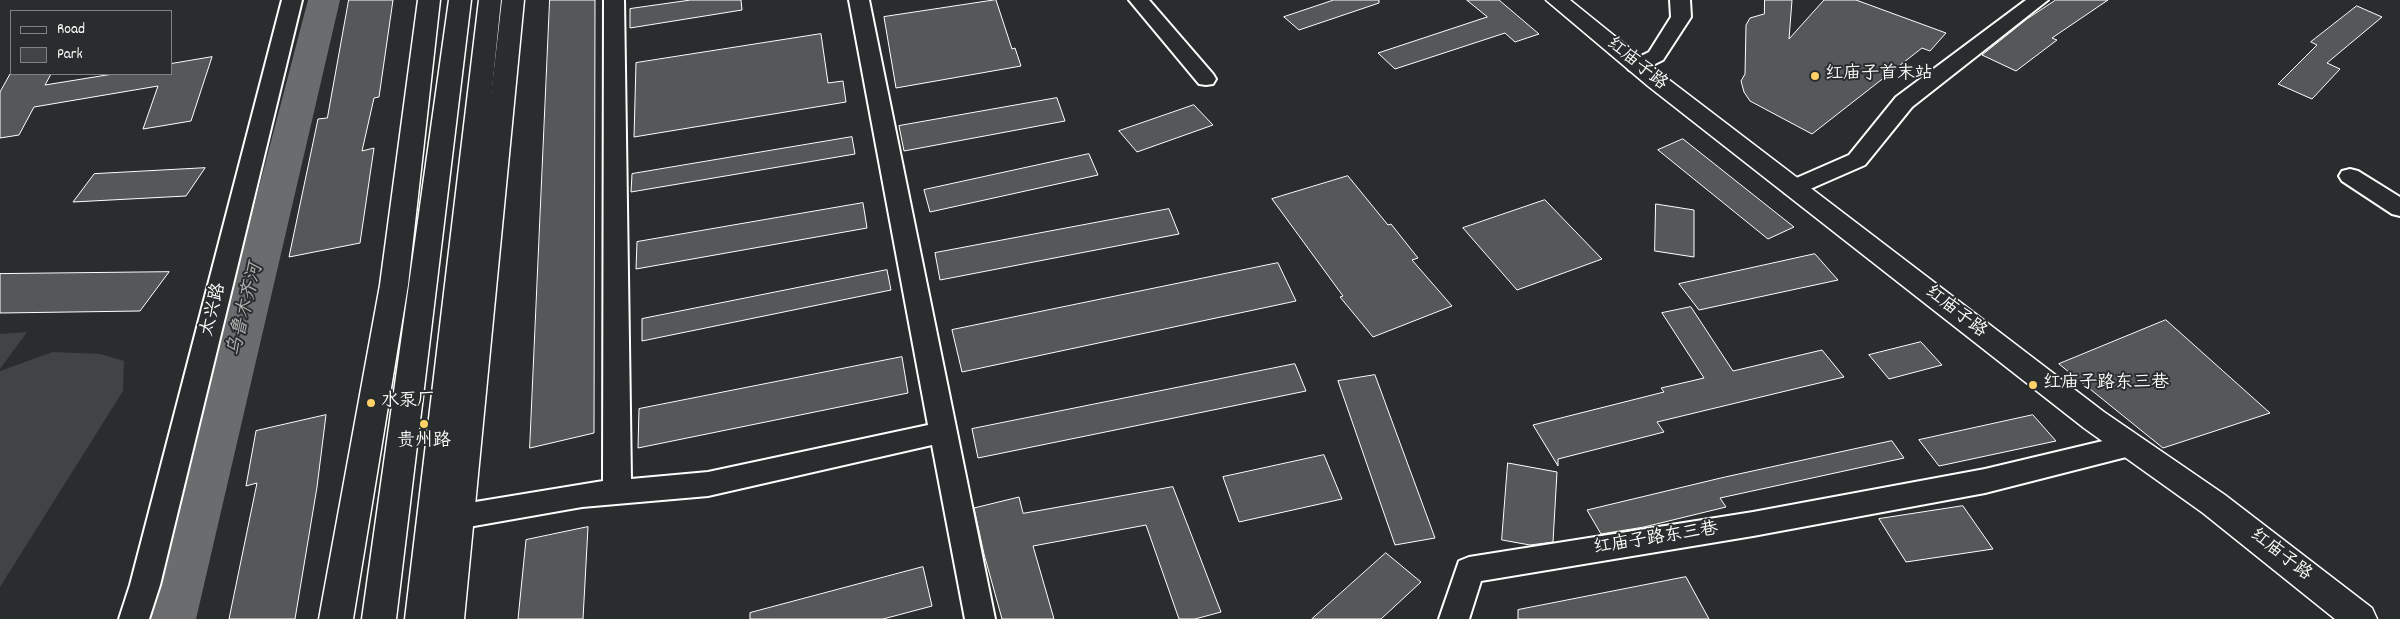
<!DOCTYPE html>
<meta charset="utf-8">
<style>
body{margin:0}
#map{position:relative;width:2400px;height:619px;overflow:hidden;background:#2a2d2e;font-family:Dekko,sans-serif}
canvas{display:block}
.legend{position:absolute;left:10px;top:10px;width:162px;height:65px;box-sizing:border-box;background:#2a2d2e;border:1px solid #7f8182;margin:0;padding:6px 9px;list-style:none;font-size:15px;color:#fff}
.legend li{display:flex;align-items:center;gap:10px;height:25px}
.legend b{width:25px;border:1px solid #7f8182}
</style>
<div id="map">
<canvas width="2400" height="619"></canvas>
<ul class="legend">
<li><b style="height:6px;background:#2a2d2e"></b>Road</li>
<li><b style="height:14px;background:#414445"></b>Park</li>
</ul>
</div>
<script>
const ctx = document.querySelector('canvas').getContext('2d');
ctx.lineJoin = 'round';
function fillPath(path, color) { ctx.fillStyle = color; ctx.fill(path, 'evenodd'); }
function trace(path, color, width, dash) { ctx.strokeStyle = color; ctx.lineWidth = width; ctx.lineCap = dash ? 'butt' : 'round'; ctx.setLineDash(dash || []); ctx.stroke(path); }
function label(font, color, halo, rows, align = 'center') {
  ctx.font = font + ' Dekko,"LXGW WenKai TC",sans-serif'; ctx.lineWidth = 4; ctx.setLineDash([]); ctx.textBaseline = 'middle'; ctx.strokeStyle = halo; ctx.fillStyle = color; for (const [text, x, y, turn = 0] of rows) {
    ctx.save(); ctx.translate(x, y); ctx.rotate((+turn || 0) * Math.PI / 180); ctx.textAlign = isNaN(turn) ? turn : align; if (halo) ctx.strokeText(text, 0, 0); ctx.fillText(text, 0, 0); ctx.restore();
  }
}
const green = new Path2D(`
 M 27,332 L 0,369 L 0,334 Z
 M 53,352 L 100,354 L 124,361 L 123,391 L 0,587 L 0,371 Z`);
const river = new Path2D(`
 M 308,0 L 340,0 L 196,619 L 146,619 Z`);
const building = new Path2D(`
 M 349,0 L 393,0 L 379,97 L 374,98 L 362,151 L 374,148 L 360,243 L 289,257 L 318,119 L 327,118 Z
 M 550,0 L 595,0 L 594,433 L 530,448 Z
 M 691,0 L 741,0 L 742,10 L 630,28 L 630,9 Z
 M 996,0 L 1012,49 L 1015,48 L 1021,66 L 896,88 L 884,17 Z
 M 1334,0 L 1379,0 L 1379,3 L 1299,30 L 1284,17 Z
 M 1467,0 L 1499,0 L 1539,34 L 1515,42 L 1505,33 L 1395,69 L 1378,53 L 1487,17 Z
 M 1765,0 L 1792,0 L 1789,39 L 1824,0 L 1856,0 L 1946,33 L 1930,51 L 1922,48 L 1812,134 L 1750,101 L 1744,92 L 1741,81 L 1745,74 L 1746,25 L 1750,18 L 1764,14 Z
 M 2056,0 L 2108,0 L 2052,38 L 2057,40 L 2016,71 L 1982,55 L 2027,19 Z
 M 2357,6 L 2382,17 L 2327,63 L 2340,69 L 2312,99 L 2278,84 L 2317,45 L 2311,42 Z
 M 821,34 L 828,83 L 843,81 L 846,102 L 634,137 L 636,63 Z
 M 212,57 L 191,121 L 143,129 L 158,86 L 34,107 L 19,135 L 0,138 L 0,92 L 10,74 L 51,74 L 45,85 L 113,74 L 171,74 L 171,64 Z
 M 1057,98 L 1065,121 L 904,151 L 899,126 Z
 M 1194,105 L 1213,125 L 1137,152 L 1119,131 Z
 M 852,137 L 855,154 L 631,192 L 632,174 Z
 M 1683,139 L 1794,227 L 1768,239 L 1658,150 Z
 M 1089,154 L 1098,175 L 930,212 L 924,190 Z
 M 205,168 L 186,196 L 73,202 L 94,174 Z
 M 1348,176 L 1388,225 L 1391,224 L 1418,258 L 1412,260 L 1452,306 L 1373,337 L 1340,297 L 1343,296 L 1272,199 Z
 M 1545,200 L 1602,259 L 1517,290 L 1463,228 Z
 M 863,203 L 867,228 L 636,269 L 637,242 Z
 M 1656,204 L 1694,210 L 1694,257 L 1655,251 Z
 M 1169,209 L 1179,234 L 940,280 L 935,253 Z
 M 1815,254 L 1838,280 L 1699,310 L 1679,284 Z
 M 1278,263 L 1296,301 L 962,372 L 952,330 Z
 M 887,270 L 891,290 L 642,341 L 642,319 Z
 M 169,272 L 140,311 L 0,313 L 0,274 Z
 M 1691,307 L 1733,371 L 1822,350 L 1844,377 L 1657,422 L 1664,432 L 1558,459 L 1558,466 L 1533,425 L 1664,392 L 1661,388 L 1704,378 L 1662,313 Z
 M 2166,320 L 2270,413 L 2163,448 L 2059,364 Z
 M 1921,342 L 1942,365 L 1889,379 L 1869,355 Z
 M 902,357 L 908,393 L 638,448 L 639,409 Z
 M 1295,364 L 1306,391 L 978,458 L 972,429 Z
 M 1375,375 L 1435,538 L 1395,545 L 1338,381 Z
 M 326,415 L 317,487 L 295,619 L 229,619 L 257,483 L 246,486 L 256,431 Z
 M 2033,415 L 2056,441 L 1939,466 L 1919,440 Z
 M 1892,441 L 1904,458 L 1720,498 L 1726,507 L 1644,527 L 1601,534 L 1587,510 L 1725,477 Z
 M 1324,455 L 1342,499 L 1239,522 L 1223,477 Z
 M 1508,463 L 1557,472 L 1553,542 L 1530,545 L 1502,540 Z
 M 1173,487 L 1221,612 L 1195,619 L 1179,619 L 1146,525 L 1033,546 L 1054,619 L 1002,619 L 984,554 L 974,508 L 1019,497 L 1023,513 Z
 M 1963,506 L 1993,549 L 1906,562 L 1879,519 Z
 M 588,527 L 583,619 L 518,619 L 526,540 Z
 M 1386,553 L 1421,582 L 1381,619 L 1312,619 Z
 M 923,567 L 932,606 L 883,619 L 750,619 L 750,613 Z
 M 1686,577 L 1709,619 L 1518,619 L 1518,610 Z`);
const minor = new Path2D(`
 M 282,0 L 302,0 L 160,585 L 149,619 L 119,619 L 130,585 Z
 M 604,0 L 624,0 L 631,479 L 708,472 L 928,425 L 849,0 L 869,0 L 995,619 L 965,619 L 932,445 L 708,496 L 582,507 L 457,529 L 447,526 L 443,517 L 447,508 L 457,505 L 603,481 Z
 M 1129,0 L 1149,0 L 1213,74 L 1216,79 L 1213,84 L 1206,85 L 1199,84 Z
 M 1670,0 L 1690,0 L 1691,17 L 1663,60 L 1643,70 L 1636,72 L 1629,70 L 1626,66 L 1629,62 L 1649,52 L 1671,17 Z
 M 2026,0 L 2048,0 L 1912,107 L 1865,165 L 1801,193 L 1793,196 L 1785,193 L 1782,188 L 1785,183 L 1849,155 L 1896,97 Z
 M 2350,169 L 2358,171 L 2400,197 L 2400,216 L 2392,214 L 2342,181 L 2339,176 L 2342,171 Z
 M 2128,435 L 2138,438 L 2142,446 L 2138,454 L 1985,493 L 1753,536 L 1481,581 L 1469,619 L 1439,619 L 1459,561 L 1469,557 L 1753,512 L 1985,469 Z`);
const tertiary = new Path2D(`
 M 1546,0 L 1570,0 L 1664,76 L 2104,412 L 2225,495 L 2372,608 L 2377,619 L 2335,619 L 2203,513 L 2084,428 L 1648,86 Z`);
const secondary = new Path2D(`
 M 418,0 L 440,0 L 408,285 L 353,619 L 319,619 L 380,285 Z
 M 502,0 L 524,0 L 464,619 L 430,619 Z`);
const trunk = new Path2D(`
 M 449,0 L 471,0 L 396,619 L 362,619 Z
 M 479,0 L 501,0 L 439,619 L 405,619 Z`);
const markers = [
 [1815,76,5,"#ffd166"],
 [2033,385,5,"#ffd166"],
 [371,403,5,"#ffd166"],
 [424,424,5,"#ffd166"]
];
const streetNames = [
 ["红庙子路",1636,65,39],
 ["太兴路",215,310,-76],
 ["红庙子路",1955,313,38],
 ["红庙子路东三巷",1656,540,-9],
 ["红庙子路",2280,556,38]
];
const poiNames = [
 ["红庙子首末站",1825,76],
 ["红庙子路东三巷",2043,385],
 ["水泵厂",381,403],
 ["贵州路",424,443,"center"]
];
const waterNames = [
 ["乌鲁木齐河",247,310,-76]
];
fillPath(green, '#414445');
fillPath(river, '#6a6c6d');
fillPath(building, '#555758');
trace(building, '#fff', 1);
trace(minor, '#fff', 4);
trace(tertiary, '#fff', 3);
trace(secondary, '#fff', 3);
trace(trunk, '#fff', 3);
fillPath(minor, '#2a2d2e');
fillPath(tertiary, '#2a2d2e');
fillPath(secondary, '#2a2d2e');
fillPath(trunk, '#2a2d2e');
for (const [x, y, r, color] of markers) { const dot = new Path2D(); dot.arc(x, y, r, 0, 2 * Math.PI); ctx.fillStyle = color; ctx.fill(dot); trace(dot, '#2a2d2e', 2); }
label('18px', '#fff', '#2a2d2e', streetNames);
label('18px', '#fff', '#2a2d2e', poiNames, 'left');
label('italic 19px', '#b4b6b6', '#2a2d2e', waterNames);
</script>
